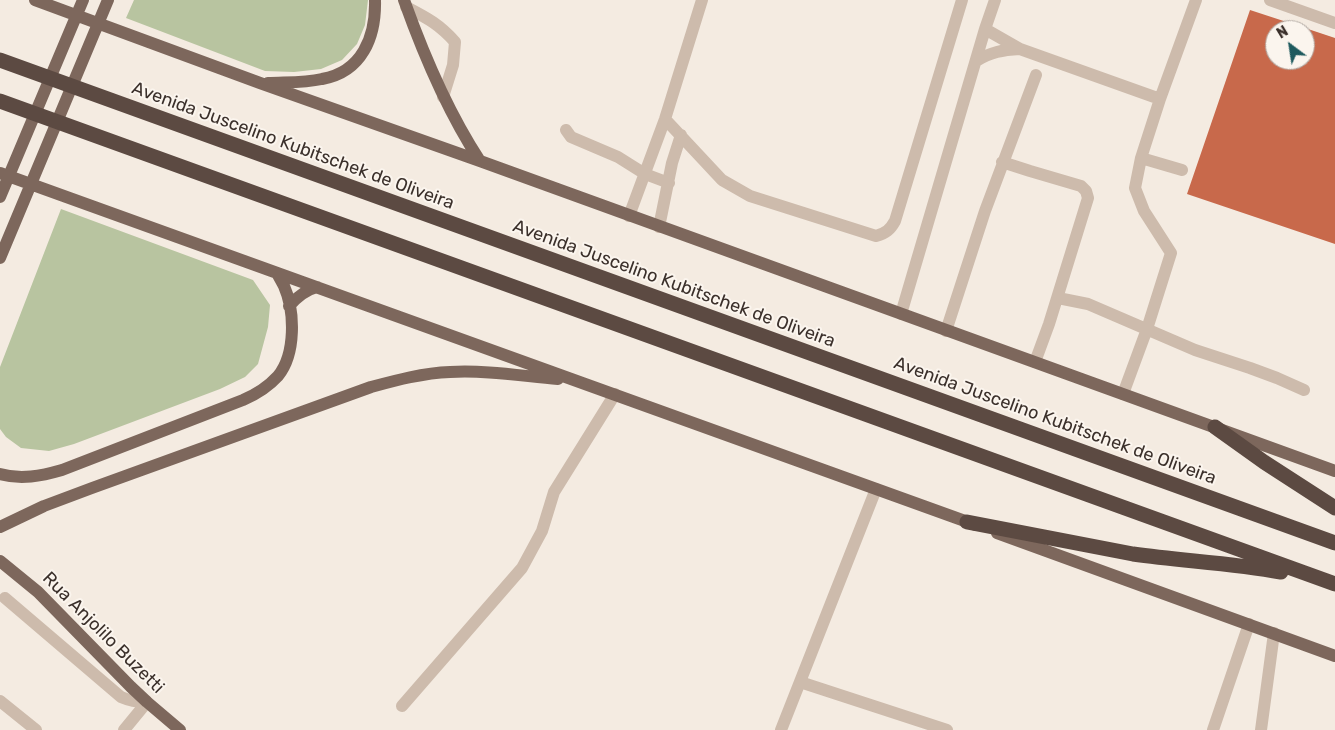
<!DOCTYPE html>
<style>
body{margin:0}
#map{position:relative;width:1335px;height:730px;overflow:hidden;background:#f4ebe1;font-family:Rubik,sans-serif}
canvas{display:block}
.north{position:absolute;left:1265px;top:20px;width:50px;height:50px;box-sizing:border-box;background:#fbf5ee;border:1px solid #aea6a0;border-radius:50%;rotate:329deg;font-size:14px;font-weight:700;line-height:20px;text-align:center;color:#3b302b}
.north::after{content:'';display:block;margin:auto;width:18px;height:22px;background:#1f5a5e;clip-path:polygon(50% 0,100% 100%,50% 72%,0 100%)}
</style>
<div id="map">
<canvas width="1335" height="730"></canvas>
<div class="north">N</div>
</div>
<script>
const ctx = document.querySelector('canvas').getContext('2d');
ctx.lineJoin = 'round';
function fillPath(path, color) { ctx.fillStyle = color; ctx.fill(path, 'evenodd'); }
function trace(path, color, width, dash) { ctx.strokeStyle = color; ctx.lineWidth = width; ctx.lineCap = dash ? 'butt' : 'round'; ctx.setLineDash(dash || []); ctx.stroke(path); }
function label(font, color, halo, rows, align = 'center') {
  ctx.font = font + ' Rubik,sans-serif'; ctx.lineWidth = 4; ctx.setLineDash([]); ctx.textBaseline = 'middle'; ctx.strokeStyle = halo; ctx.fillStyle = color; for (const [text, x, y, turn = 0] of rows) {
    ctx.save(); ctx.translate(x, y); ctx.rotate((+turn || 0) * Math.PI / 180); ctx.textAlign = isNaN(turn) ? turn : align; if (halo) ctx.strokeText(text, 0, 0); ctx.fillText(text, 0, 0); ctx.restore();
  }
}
const green = new Path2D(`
 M 134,0 L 368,0 L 365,25 L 357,44 L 342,60 L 321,69 L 294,72 L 265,71 L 126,18 Z
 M 61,209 L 253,280 L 270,305 L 268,327 L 258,364 L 245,377 L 220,389 L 74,444 L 49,451 L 21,448 L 6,437 L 0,429 L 0,367 Z`);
const building = new Path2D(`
 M 1250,10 L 1305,28 L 1304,30 L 1275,30 L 1275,60 L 1305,60 L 1305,28 L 1335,38 L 1335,244 L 1187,194 Z`);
const minor = new Path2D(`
 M 1270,0 L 1335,23
 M 406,7 C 427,18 439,24 455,42 L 453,65 L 443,97
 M 985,29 L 1020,49 L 1160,99
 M 976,61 C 991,52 1002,50 1020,49
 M 665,119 L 722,180 L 750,196 L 876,236 C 886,233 890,230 895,221 L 962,0
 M 566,130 L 571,137 L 618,157 L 645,174 L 669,183
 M 1141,158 L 1182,170
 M 1002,162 L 1030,171 L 1081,186 L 1086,191 L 1088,198 L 1049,324 L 1035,362
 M 629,216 L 665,119 L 702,0
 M 659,227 L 672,163 L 681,135
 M 1058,298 L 1088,304 L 1195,350 L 1250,368 L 1277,378 L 1304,390
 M 901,314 L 985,29 L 995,0
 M 946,331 L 985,211 L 1036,75
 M 1123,394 L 1147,329 L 1171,253 L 1144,211 L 1135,188 L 1141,158 L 1160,99 L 1196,0
 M 5,598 L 121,697 C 130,701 137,702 147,702
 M 800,682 L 947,730
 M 0,701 L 36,730
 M 402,706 L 522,568 L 542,531 L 554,492 L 615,394
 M 124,730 L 147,702
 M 781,730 L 876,489
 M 1213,730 L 1249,624
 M 1261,730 L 1274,633`);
const major = new Path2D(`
 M 35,0 L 260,83 L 480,161 L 1335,471
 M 404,0 C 424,56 447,111 480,161
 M 268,83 C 286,82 304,83 322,79 C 362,72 376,37 375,0
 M 0,173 L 976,525
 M 0,197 L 83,0
 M 0,258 L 108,0
 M 289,306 C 297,297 305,290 317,287
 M 0,474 C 21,480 41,476 62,470 L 243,400 C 257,394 268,387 278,376 C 296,354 295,311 284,286 C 282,282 279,277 277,273
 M 0,527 L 44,506 L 92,488 L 371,387 C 397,380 423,373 450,372 C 486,370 522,376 558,379
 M 997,533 L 1335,656
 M 0,561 L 38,592 L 131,687 L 147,702 L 180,730`);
const highway = new Path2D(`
 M 0,60 L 1335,543
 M 0,101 L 1335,584
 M 1215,427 L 1264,462 L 1335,508
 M 967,522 L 1133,554 C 1183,561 1232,563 1281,572`);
const streetNames = [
 ["Avenida Juscelino Kubitschek de Oliveira",293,146,20],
 ["Avenida Juscelino Kubitschek de Oliveira",674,284,20],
 ["Avenida Juscelino Kubitschek de Oliveira",1055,421,20],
 ["Rua Anjolilo Buzetti",103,633,45]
];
fillPath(green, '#b8c4a0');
fillPath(building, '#c8694b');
trace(minor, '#cdbbac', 12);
trace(major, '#7d675c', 12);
trace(highway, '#5c4a42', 15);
label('18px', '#3b302b', '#fbf5ee', streetNames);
</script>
